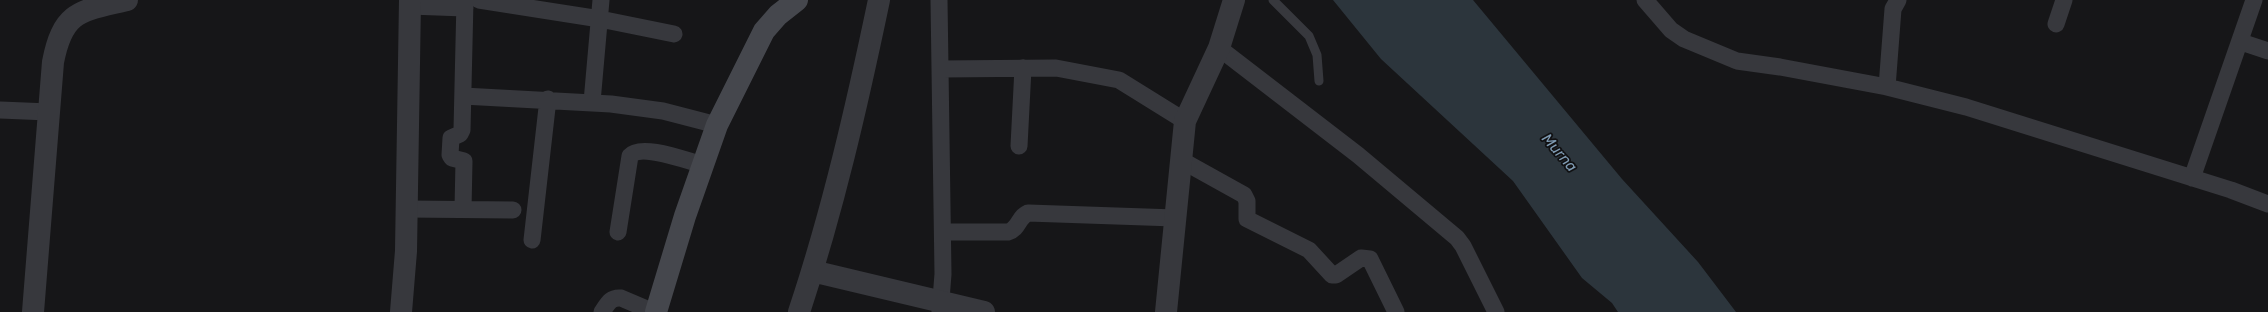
<!DOCTYPE html>
<style>
body{margin:0}
canvas{display:block;background:#161618}
</style>
<canvas width="2268" height="312"></canvas>
<script>
const ctx = document.querySelector('canvas').getContext('2d');
ctx.lineJoin = 'round';
function fillPath(path, color) { ctx.fillStyle = color; ctx.fill(path, 'evenodd'); }
function trace(path, color, width, dash) { ctx.strokeStyle = color; ctx.lineWidth = width; ctx.lineCap = dash ? 'butt' : 'round'; ctx.setLineDash(dash || []); ctx.stroke(path); }
function label(font, color, halo, rows, align = 'center') {
  ctx.font = font + ' Rubik,sans-serif'; ctx.lineWidth = 3.5; ctx.setLineDash([]); ctx.textBaseline = 'middle'; ctx.strokeStyle = halo; ctx.fillStyle = color; for (const [text, x, y, turn = 0] of rows) {
    ctx.save(); ctx.translate(x, y); ctx.rotate((+turn || 0) * Math.PI / 180); ctx.textAlign = isNaN(turn) ? turn : align; if (halo) ctx.strokeText(text, 0, 0); ctx.fillText(text, 0, 0); ctx.restore();
  }
}
const water = new Path2D(`
 M 1333,0 L 1473,0 L 1622,179 L 1698,262 L 1736,312 L 1618,312 L 1612,303 L 1582,278 L 1513,181 L 1381,59 Z`);
const service = new Path2D(`
 M 1273,0 L 1309,36 L 1317,55 L 1319,81`);
const minor = new Path2D(`
 M 479,0 L 600,19 L 674,34
 M 939,0 L 943,274 L 940,312
 M 1645,0 L 1671,30 L 1684,39 L 1737,61 L 1780,67 L 1887,87 L 1966,107 L 2231,190 L 2268,204
 M 410,6 L 465,8
 M 2056,24 L 2064,0
 M 2241,42 L 2268,51
 M 1219,48 L 1358,155 L 1457,238 L 1463,246 L 1496,312
 M 941,69 L 1056,68 L 1119,80 L 1185,121
 M 1887,87 L 1893,9 L 1898,0
 M 463,96 L 611,104 L 663,111 L 717,125
 M 592,102 L 601,0
 M 0,110 L 49,112
 M 1019,146 L 1023,68
 M 1181,160 L 1244,195 L 1247,201 L 1247,219 L 1309,250 L 1332,275 L 1336,275 L 1361,258 L 1370,259 L 1396,312
 M 2192,178 L 2254,0
 M 407,209 L 513,210
 M 463,209 L 464,161 L 452,158 L 450,155 L 451,138 L 460,134 L 462,130 L 465,0
 M 618,232 L 630,156 C 641,143 687,161 703,165
 M 943,232 L 1008,232 C 1019,229 1018,217 1028,213 L 1175,218
 M 532,240 L 548,99
 M 602,312 C 608,303 611,297 621,298 L 654,312`);
const tertiary = new Path2D(`
 M 812,271 L 984,312
 M 33,312 L 53,62 C 63,10 81,11 127,0
 M 401,312 L 406,251 L 410,0
 M 799,312 C 833,210 857,105 879,0
 M 1166,312 L 1185,121 L 1219,48 L 1234,0`);
const secondary = new Path2D(`
 M 656,312 L 685,216 L 717,125 L 764,31 L 778,15 L 797,0`);
const waterNames = [
 ["Murna",1559,153,49]
];
fillPath(water, '#2c353c');
trace(service, '#37383d', 9);
trace(minor, '#37383d', 17);
trace(tertiary, '#37383d', 22);
trace(secondary, '#45474d', 22);
label('italic 15px', '#7f9bb3', '#111113', waterNames);
</script>
